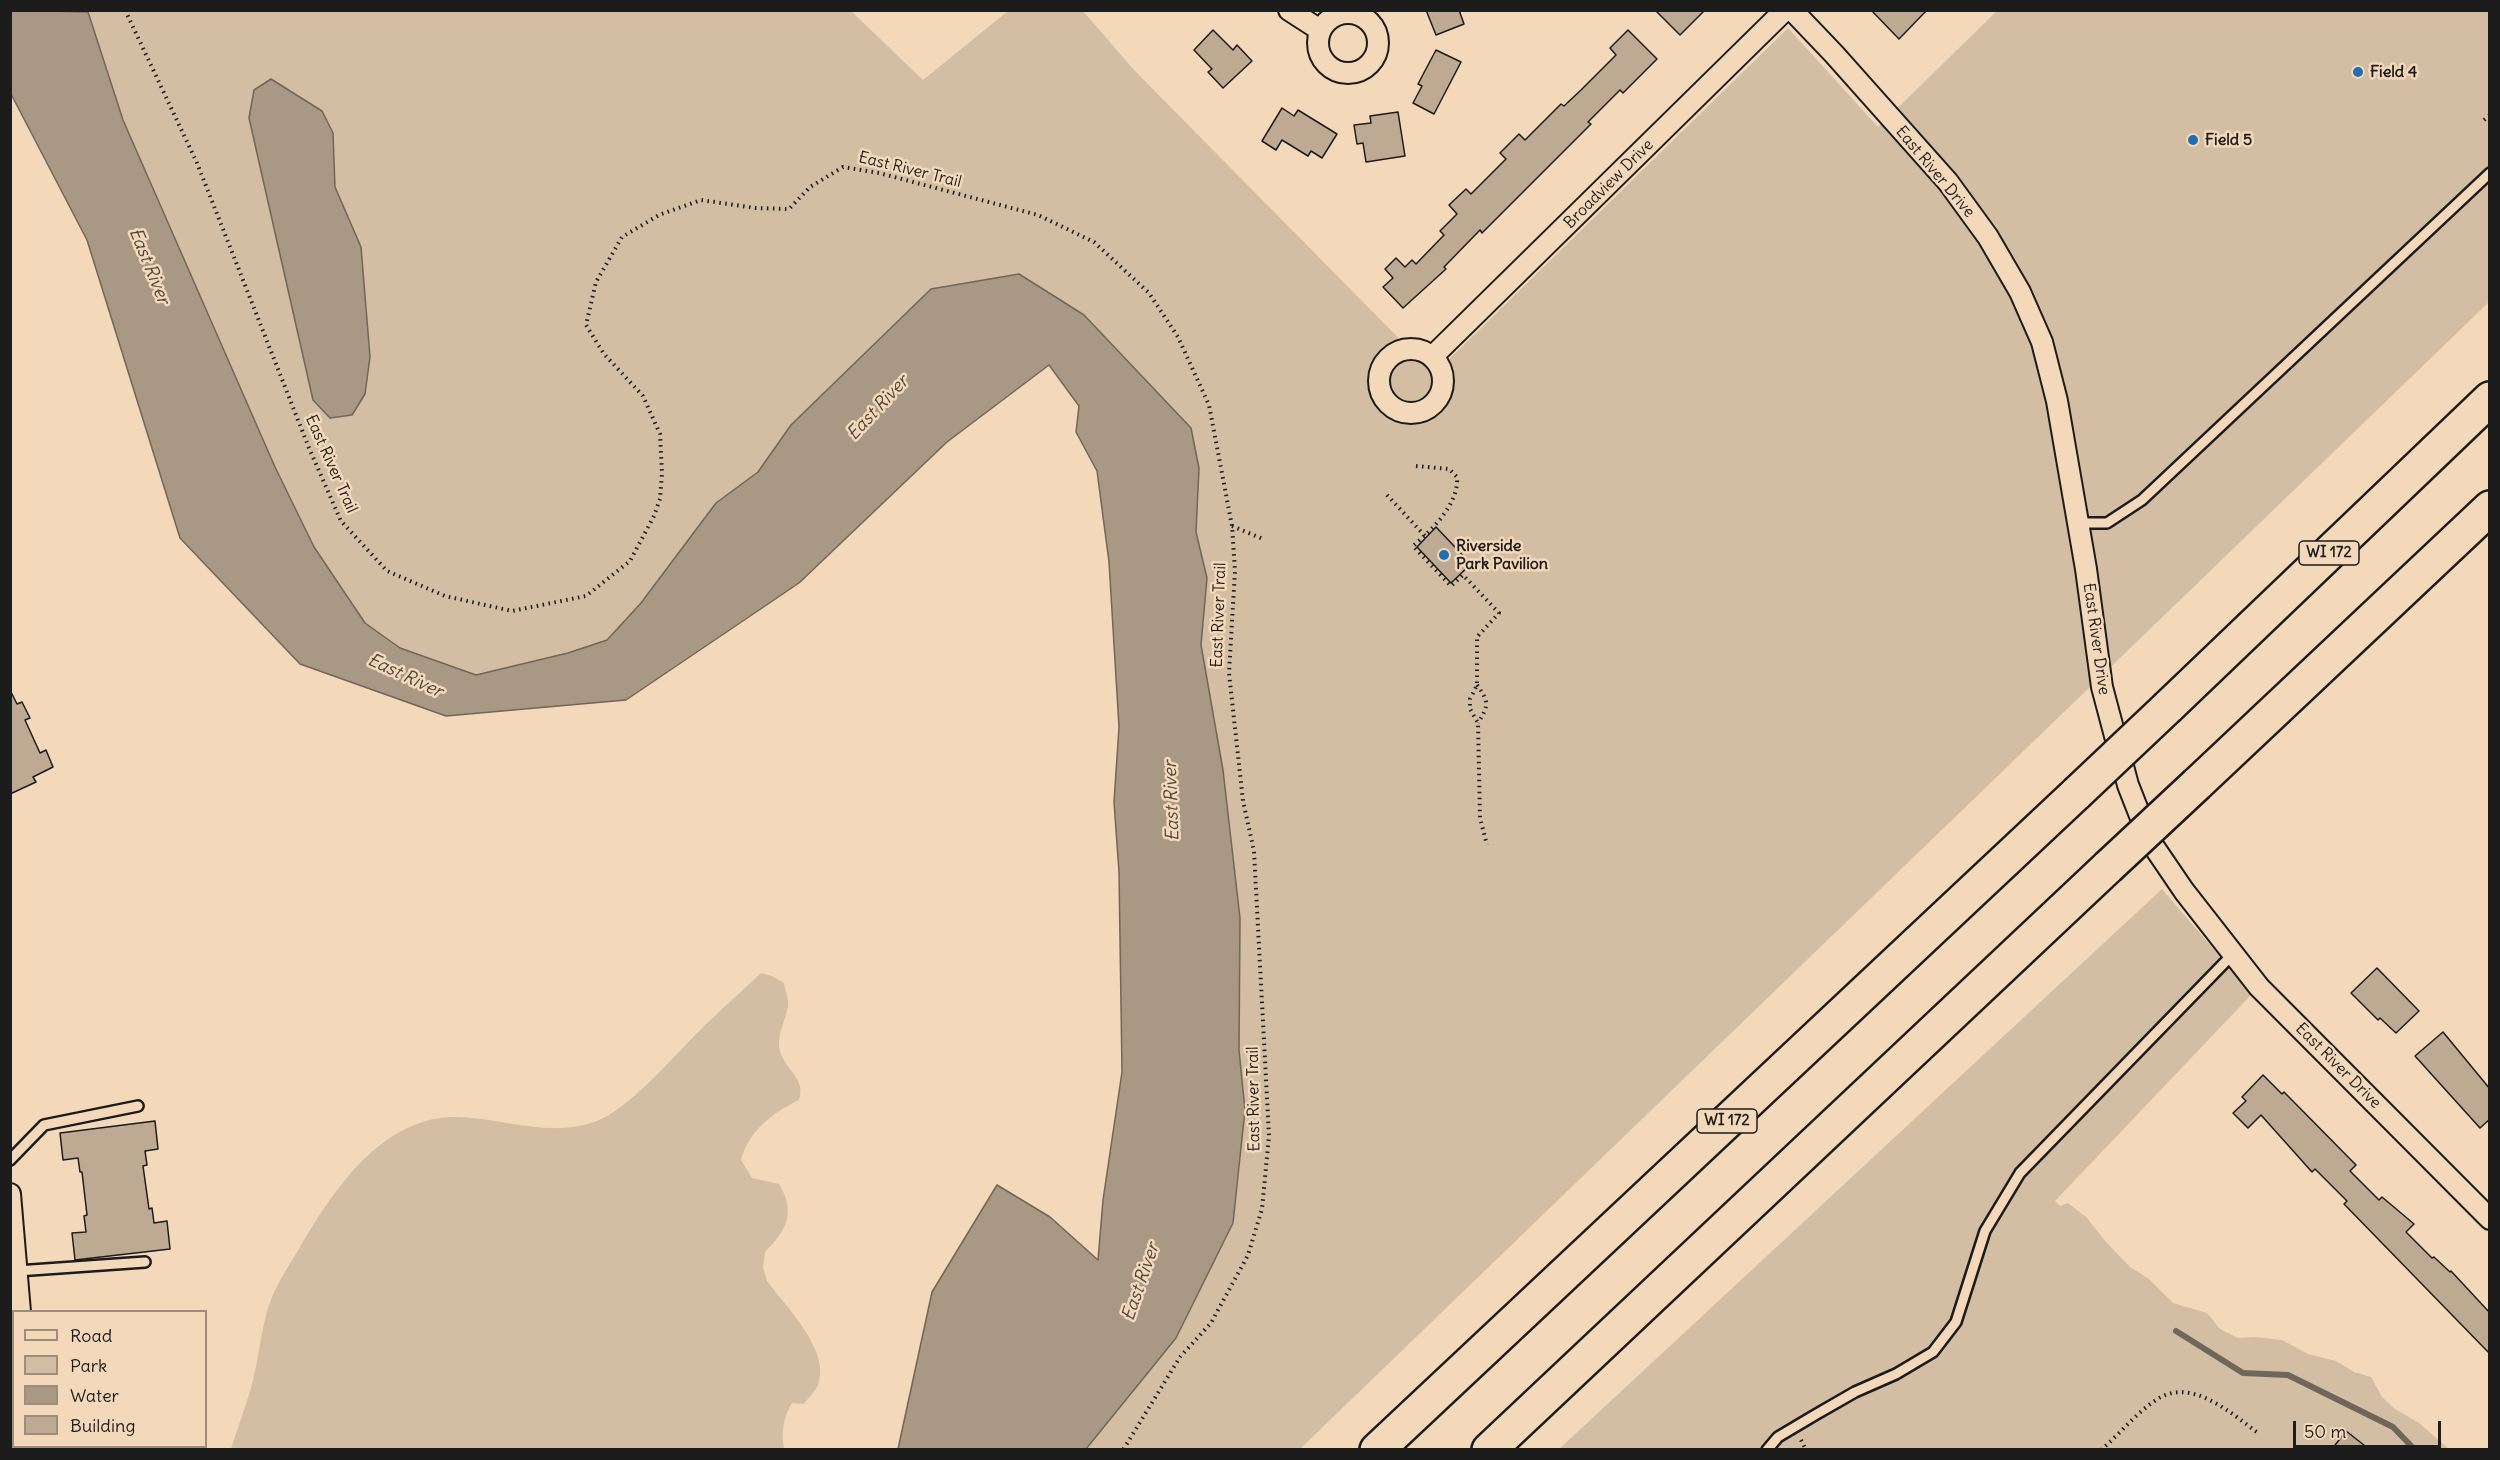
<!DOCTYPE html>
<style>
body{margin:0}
#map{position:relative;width:2500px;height:1460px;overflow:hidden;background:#f3d9ba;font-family:Delius,sans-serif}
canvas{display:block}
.frame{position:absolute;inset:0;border:12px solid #1c1c1c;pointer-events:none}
.legend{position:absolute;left:12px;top:1310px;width:195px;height:138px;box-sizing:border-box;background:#f3d9ba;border:2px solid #9d8d7b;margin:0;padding:8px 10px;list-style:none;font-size:18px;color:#1c1c1c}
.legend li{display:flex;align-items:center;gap:12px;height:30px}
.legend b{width:30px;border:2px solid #9d8d7b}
.scale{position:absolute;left:2293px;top:1421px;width:148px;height:27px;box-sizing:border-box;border:3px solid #1c1c1c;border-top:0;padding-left:8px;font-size:18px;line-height:21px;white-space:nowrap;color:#1c1c1c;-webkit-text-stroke:4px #f3d9ba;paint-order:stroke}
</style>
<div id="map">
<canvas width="2500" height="1460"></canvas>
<div class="frame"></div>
<ul class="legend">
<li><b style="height:8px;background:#f3d9ba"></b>Road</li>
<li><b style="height:16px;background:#d3bda3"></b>Park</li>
<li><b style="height:16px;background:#a99884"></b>Water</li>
<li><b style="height:16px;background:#beaa92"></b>Building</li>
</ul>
<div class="scale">50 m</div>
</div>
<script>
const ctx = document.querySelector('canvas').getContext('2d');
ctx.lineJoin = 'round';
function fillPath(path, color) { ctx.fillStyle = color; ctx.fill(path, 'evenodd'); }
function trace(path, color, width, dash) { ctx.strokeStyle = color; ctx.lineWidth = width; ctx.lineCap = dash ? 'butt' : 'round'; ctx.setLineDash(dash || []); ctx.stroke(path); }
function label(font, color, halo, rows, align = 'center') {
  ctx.font = font + ' Delius,sans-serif'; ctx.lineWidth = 5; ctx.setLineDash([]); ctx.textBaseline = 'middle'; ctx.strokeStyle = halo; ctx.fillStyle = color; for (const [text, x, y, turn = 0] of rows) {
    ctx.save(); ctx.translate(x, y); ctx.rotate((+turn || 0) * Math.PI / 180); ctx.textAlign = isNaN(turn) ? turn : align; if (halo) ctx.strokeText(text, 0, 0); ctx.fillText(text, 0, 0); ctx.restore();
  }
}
const green = new Path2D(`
 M 87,11 L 851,11 L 923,80 L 1008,11 L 1083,11 L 1134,70 L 1434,374 L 1788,28 L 1878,127 L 1997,11 L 2489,11 L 2489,302 L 1300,1449 L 1086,1449 L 1176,1338 L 1232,1223 L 1245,1110 L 1239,1050 L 1240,918 L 1223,770 L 1201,645 L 1207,578 L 1196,532 L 1199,468 L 1191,428 L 1084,315 L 791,425 L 758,472 L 716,503 L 641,603 L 607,640 L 568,653 L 476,675 L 400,648 L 365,623 L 314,547 L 275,467 L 123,120 Z
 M 2162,889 L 2252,994 L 2055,1201 L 2060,1206 L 2068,1203 L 2087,1218 L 2106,1242 L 2130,1267 L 2149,1279 L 2173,1303 L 2207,1313 L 2220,1329 L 2238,1338 L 2255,1337 L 2282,1340 L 2308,1354 L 2336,1361 L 2354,1372 L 2371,1377 L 2382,1397 L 2395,1409 L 2419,1423 L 2449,1449 L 1558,1450 Z
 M 761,973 L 772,976 L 784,983 C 785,990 789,999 788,1006 C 786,1020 776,1036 780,1051 C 786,1071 806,1078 799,1100 C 773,1112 748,1132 741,1160 L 752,1178 L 779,1184 C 796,1212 787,1230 765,1252 L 763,1268 L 767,1281 C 787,1308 831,1351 818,1385 C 815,1392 808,1398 804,1404 L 792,1403 C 783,1418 781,1432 784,1449 L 231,1449 C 238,1426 247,1404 253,1380 C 259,1356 261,1330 269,1305 C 276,1285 288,1267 299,1249 C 331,1194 377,1122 449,1117 C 498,1115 548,1140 597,1121 C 628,1109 671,1060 695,1035 C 716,1014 739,994 761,973 Z`);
const water = new Path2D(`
 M 11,10 L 88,12 L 123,120 L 275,467 L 314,547 L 365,623 L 400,648 L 476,675 L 568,653 L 607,640 L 641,603 L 716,503 L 758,472 L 791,425 L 931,289 L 1019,274 L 1084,315 L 1191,428 L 1199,468 L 1196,532 L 1207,578 L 1201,645 L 1223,770 L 1240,918 L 1239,1050 L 1245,1110 L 1233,1223 L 1176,1338 L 1086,1449 L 898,1449 L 932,1292 L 997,1185 L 1050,1217 L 1098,1260 L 1103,1200 L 1122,1072 L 1119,872 L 1114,802 L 1119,727 L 1109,562 L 1097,471 L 1076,432 L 1079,406 L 1049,365 L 947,442 L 799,583 L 626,700 L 446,716 L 300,664 L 180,538 L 87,240 L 11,94 Z
 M 271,79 L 322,111 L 333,133 L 335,187 L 361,247 L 370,357 L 365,394 L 352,415 L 330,418 L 313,400 L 249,118 L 254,90 Z`);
const stream = new Path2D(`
 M 2176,1331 L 2243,1373 L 2288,1375 L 2393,1427 L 2415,1450`);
const building = new Path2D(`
 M 1426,10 L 1459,10 L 1464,24 L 1436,35 Z
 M 1655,10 L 1705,10 L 1680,35 Z
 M 1871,10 L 1927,10 L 1899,39 Z
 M 1213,30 L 1233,50 L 1237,45 L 1252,61 L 1223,88 L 1208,72 L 1212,69 L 1194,50 Z
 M 1628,30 L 1657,59 L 1623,93 L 1620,90 L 1588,122 L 1591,124 L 1482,233 L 1480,230 L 1444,267 L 1446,269 L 1403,308 L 1383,287 L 1393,278 L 1385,269 L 1396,258 L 1405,267 L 1412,260 L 1416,264 L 1444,235 L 1440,231 L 1457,214 L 1449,205 L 1466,189 L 1471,194 L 1506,159 L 1500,153 L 1519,134 L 1525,140 L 1561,104 L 1564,106 L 1581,90 L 1616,55 L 1610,48 Z
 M 1436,50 L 1461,62 L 1434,114 L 1413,103 L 1422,86 L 1418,84 Z
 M 1282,108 L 1294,116 L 1298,110 L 1337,134 L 1322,158 L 1311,151 L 1308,156 L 1282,140 L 1276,150 L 1262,141 Z
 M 1398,112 L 1405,156 L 1366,162 L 1363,143 L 1357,144 L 1354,125 L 1371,123 L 1370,116 Z
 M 1436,527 L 1471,564 L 1451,583 L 1417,547 Z
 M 10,690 L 17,704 L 22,702 L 30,718 L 25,720 L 40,753 L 46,750 L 53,767 L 33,777 L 36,782 L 10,794 Z
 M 2377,968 L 2419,1011 L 2396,1033 L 2380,1018 L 2378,1020 L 2351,993 Z
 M 2443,1032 L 2490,1089 L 2490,1119 L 2480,1128 L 2415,1056 Z
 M 2263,1075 L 2282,1094 L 2284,1092 L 2356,1165 L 2350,1171 L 2379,1200 L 2382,1197 L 2414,1224 L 2406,1232 L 2432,1258 L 2434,1257 L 2450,1272 L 2451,1271 L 2490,1313 L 2490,1354 L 2344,1204 L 2347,1201 L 2315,1169 L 2312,1172 L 2261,1115 L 2248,1128 L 2233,1113 L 2246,1101 L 2242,1097 Z
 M 155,1121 L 158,1149 L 145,1151 L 147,1165 L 143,1166 L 149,1209 L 152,1208 L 154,1223 L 167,1221 L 170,1249 L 75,1260 L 72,1233 L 86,1232 L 84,1216 L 87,1215 L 82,1172 L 80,1172 L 78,1158 L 63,1160 L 60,1133 Z
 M 2346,1431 L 2369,1449 L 2332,1449 Z`);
const path = new Path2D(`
 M 125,10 L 197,163 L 309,448 L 341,521 L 387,571 L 445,596 L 512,611 L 586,596 L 630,561 L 654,516 L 660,499 L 662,473 L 660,434 L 643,396 L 604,354 L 586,325 L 596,282 L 622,237 L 659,215 L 701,200 L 755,208 L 789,209 L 810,187 L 843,167 L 879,173 L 1038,215 L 1094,242 L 1149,293 L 1178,337 L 1209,405 L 1232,526 L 1235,571 L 1229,673 L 1243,801 L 1254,851 L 1269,1136 L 1262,1209 L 1248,1255 L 1211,1323 L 1180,1357 L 1123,1450
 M 2484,120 L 2490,115
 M 1416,466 L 1449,469 L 1457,477 C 1459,504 1432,530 1413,546 L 1451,586 L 1463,575 L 1499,613 L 1477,637 L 1477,685 L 1470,699 L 1470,709 L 1478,723 L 1480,818 L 1487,845
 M 1387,495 L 1425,536
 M 1232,526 L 1263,539
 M 1477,685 C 1489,702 1489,705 1478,723
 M 1801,1440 L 1806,1450
 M 2101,1450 C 2120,1434 2136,1413 2156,1400 C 2190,1376 2231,1413 2258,1433`);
const service = new Path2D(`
 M 2078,523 L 2107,523 L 2142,500 L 2490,173
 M 10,1160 L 44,1125 L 138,1106
 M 17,1271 L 145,1262
 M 1767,1450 L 1778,1437 L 1815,1415 L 1855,1392 L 1896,1374 L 1933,1352 L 1956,1322 L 1985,1231 L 2020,1173 L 2232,955`);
const minor = new Path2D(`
 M 1289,10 L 1320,30
 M 1792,10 L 1834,54 L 1948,182 L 1988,237 L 2020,292 L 2042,342 L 2057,401 L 2086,569 L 2102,687 L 2128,785 L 2150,841 L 2184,891 L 2259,987 L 2490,1219
 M1318 43a30 30 0 1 1 60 0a30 30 0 1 1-60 0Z
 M1379 381a32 32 0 1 1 64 0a32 32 0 1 1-64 0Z
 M 1432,357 L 1785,10
 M 10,1194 L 20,1312
 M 10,1411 L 14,1405`);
const motorway = new Path2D(`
 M 2168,707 L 2490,399
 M 2197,784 L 2490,508
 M 1377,1450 L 2077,793
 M 1489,1450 L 2108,867`);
const motorwayBridge = new Path2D(`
 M 2077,793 L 2168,707
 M 2108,867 L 2197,784`);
const markers = [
 [2358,72,6,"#1f6fb2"],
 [2193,140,6,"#1f6fb2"],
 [1444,555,6,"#1f6fb2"]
];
const shields = [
 [2329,553,60],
 [1727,1121,60]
];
const shieldNames = [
 ["WI 172",2329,553],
 ["WI 172",1727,1121]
];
const poiNames = [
 ["Field 4",2370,72],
 ["Field 5",2205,140],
 ["Riverside",1456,546],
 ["Park Pavilion",1456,564]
];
const streetNames = [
 ["East River Trail",910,170,14],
 ["East River Drive",1935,172,50],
 ["Broadview Drive",1609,184,-45],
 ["East River Trail",331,464,66],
 ["East River Trail",1219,615,-88],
 ["East River Drive",2096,639,82],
 ["East River Drive",2338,1066,45],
 ["East River Trail",1254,1099,-91]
];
const waterNames = [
 ["East River",149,266,68],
 ["East River",878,408,-47],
 ["East River",405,676,25],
 ["East River",1172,801,-92],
 ["East River",1141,1282,-71]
];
fillPath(green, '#d3bda3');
fillPath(water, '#a99884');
trace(water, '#71665a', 1.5);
trace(stream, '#71665a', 6);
fillPath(building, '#beaa92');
trace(building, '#1c1c1c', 1.5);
trace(service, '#1c1c1c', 14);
trace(minor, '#1c1c1c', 24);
trace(motorway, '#1c1c1c', 38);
trace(path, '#1c1c1c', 4, [1.5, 4.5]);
trace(service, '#f3d9ba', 9);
trace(minor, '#f3d9ba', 20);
trace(motorway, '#f3d9ba', 33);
trace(motorwayBridge, '#1c1c1c', 38, []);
trace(motorwayBridge, '#f3d9ba', 33);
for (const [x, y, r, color] of markers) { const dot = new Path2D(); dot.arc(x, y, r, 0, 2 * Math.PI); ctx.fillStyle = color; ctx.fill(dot); trace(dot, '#f3d9ba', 2); }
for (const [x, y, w] of shields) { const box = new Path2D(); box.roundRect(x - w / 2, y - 12, w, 24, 4.5); ctx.fillStyle = '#f3d9ba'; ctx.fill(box); trace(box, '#1c1c1c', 1.5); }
label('bold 15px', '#1c1c1c', null, shieldNames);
label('bold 16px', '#1c1c1c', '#f3d9ba', poiNames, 'left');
label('16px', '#1c1c1c', '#f3d9ba', streetNames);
label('italic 18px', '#4d4740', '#f3d9ba', waterNames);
</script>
